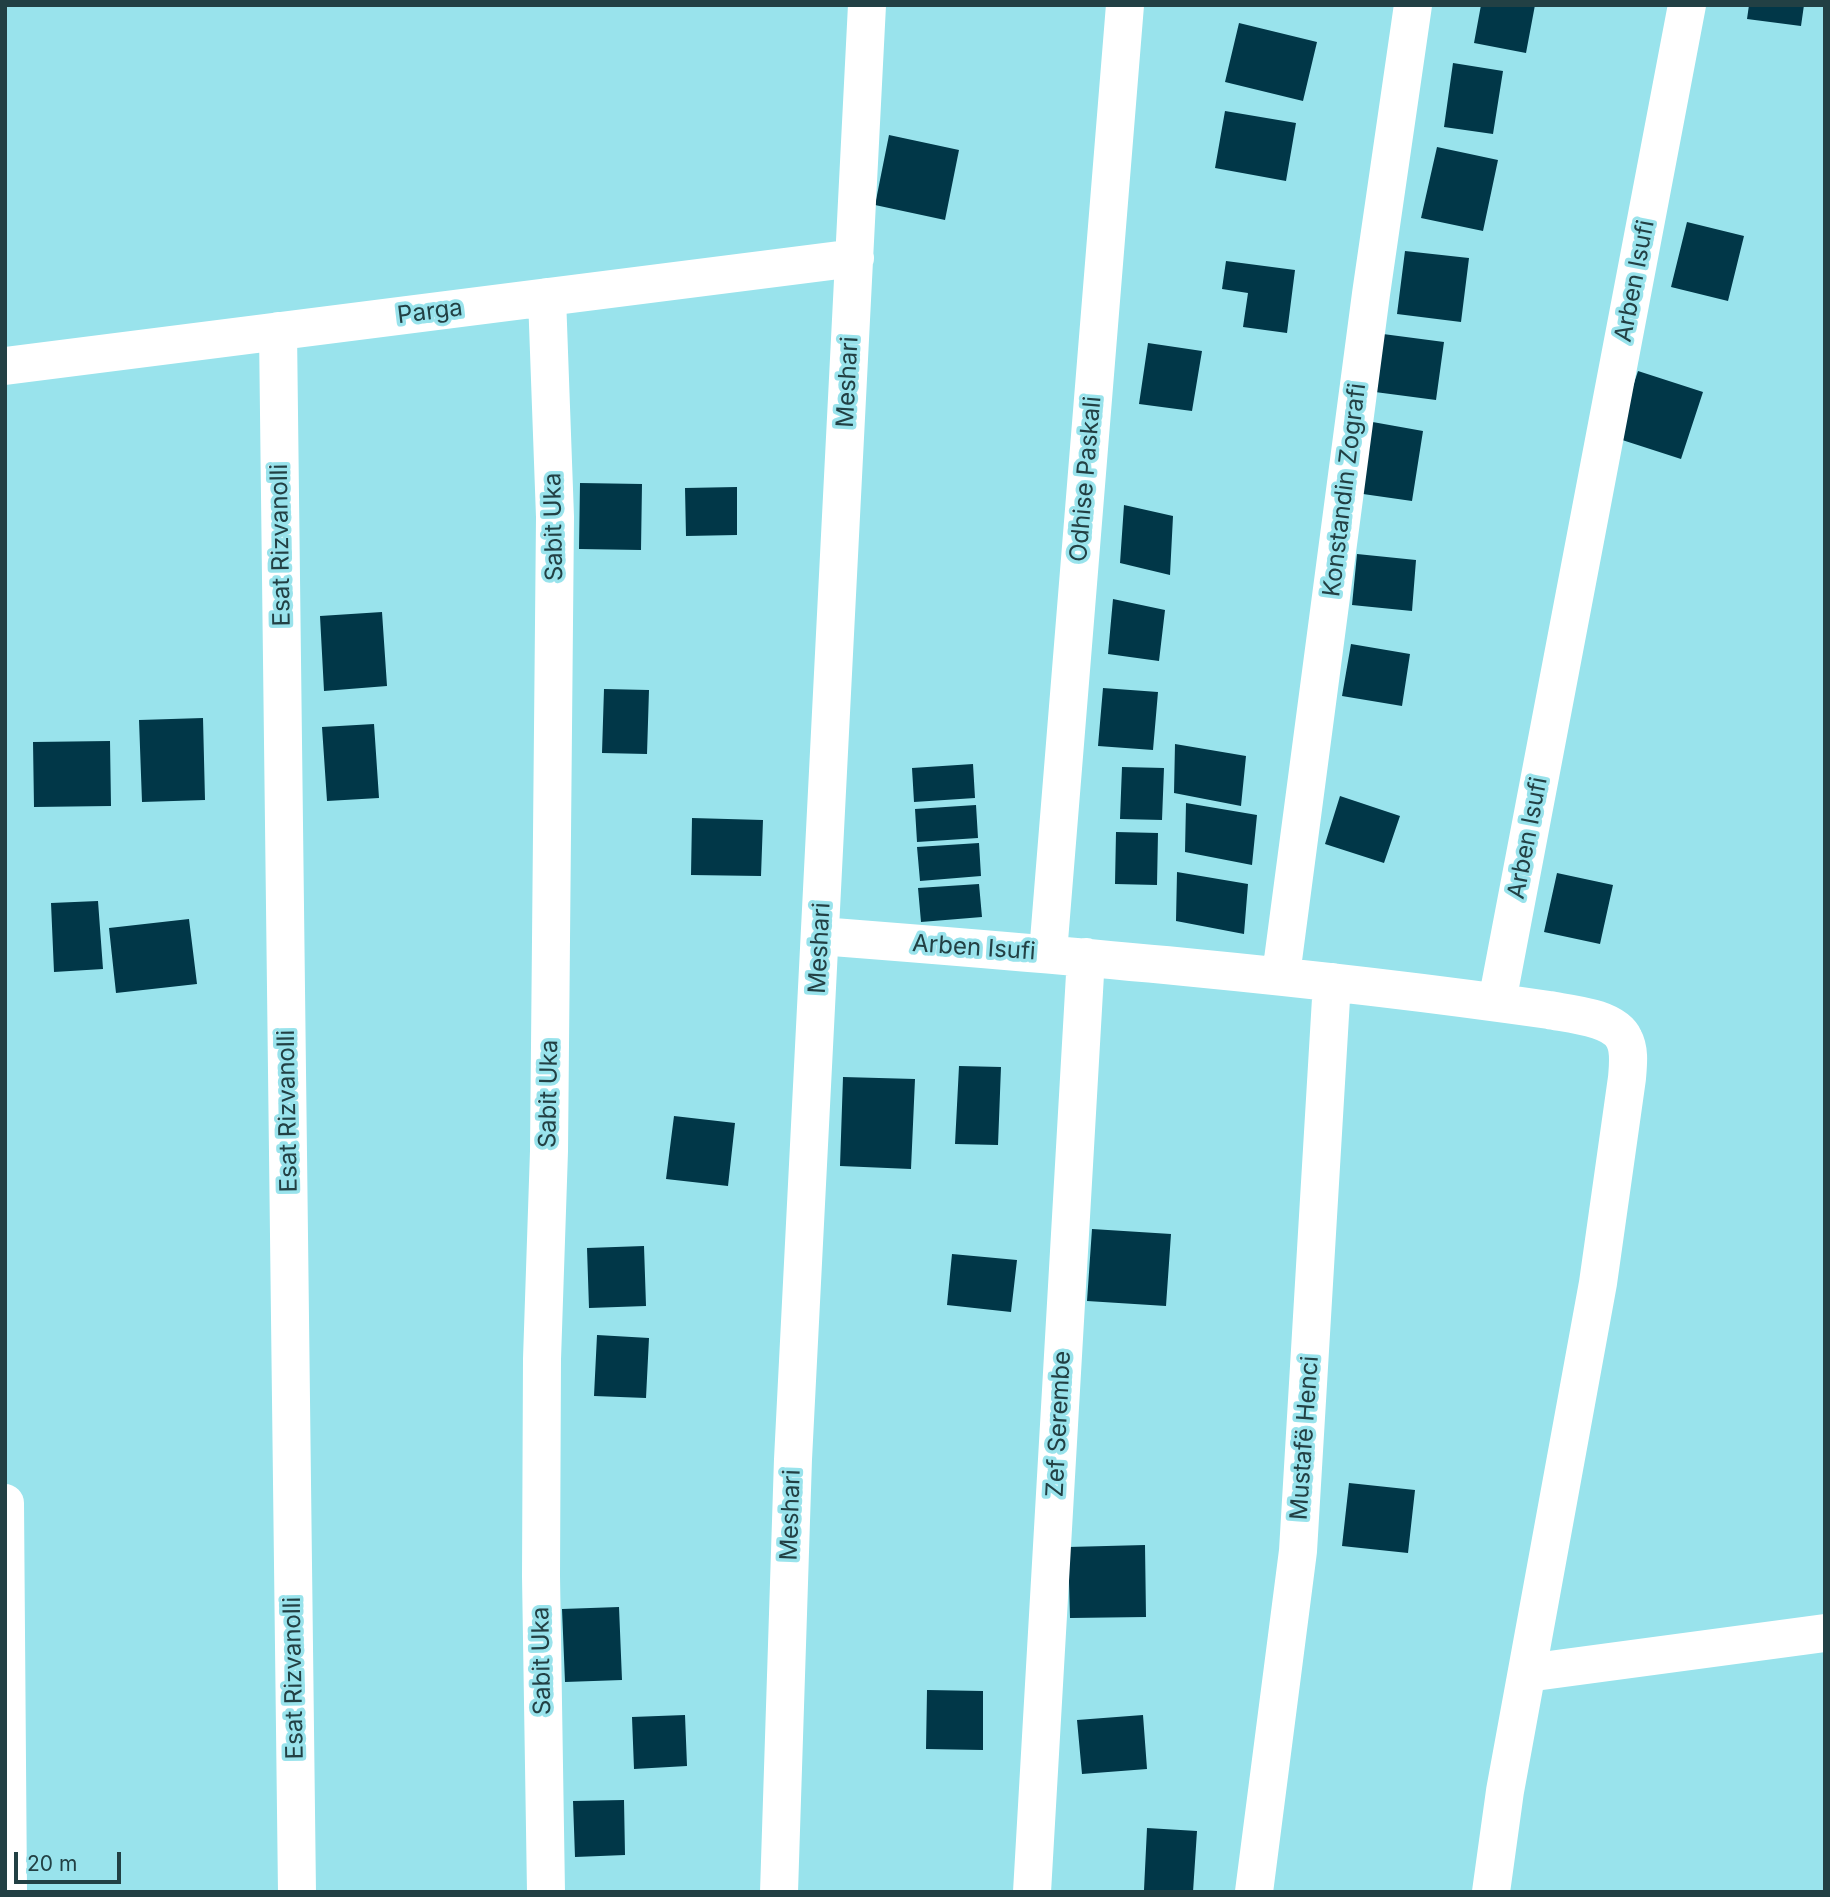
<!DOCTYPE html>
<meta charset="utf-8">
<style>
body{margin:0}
#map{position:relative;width:1830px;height:1897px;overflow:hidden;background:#99e3ec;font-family:Inter,sans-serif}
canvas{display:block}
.frame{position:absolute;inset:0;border:7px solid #224044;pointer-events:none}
.scale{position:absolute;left:14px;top:1852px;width:107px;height:32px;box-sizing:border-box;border:4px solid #224044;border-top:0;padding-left:9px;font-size:21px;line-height:24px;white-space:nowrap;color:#224044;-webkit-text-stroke:5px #99e3ec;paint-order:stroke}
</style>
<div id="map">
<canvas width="1830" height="1897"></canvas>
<div class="frame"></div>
<div class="scale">20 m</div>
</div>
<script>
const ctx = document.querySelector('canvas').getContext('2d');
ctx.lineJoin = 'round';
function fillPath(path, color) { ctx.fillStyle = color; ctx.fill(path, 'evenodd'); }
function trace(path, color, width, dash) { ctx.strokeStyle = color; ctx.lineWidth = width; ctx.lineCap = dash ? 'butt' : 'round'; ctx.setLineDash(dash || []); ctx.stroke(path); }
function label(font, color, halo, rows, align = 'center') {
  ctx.font = font + ' Inter,sans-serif'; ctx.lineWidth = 7; ctx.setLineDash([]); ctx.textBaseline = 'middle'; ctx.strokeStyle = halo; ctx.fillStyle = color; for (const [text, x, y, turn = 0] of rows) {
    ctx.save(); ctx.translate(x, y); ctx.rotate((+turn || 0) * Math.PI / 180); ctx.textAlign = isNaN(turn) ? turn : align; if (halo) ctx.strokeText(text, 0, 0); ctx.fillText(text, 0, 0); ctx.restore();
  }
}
const building = new Path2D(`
 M 1481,5 L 1535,5 L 1526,53 L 1474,43 Z
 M 1749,5 L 1804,5 L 1801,26 L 1747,19 Z
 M 1239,23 L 1317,42 L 1303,101 L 1225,82 Z
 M 1453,63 L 1503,71 L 1493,134 L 1444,127 Z
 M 1225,111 L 1296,123 L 1286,181 L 1215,168 Z
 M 889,135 L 959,150 L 945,220 L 875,205 Z
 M 1437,147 L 1498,160 L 1483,231 L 1421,218 Z
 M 1687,222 L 1744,236 L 1728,301 L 1671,287 Z
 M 1405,251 L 1469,258 L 1461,322 L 1397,314 Z
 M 1226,261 L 1295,270 L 1287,333 L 1243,327 L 1248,293 L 1222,289 Z
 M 1383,334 L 1444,342 L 1436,400 L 1375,392 Z
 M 1148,343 L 1202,351 L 1192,411 L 1139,404 Z
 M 1638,371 L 1703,392 L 1681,459 L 1616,438 Z
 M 1367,421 L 1423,431 L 1412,501 L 1356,493 Z
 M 580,483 L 642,484 L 641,550 L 579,549 Z
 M 737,487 L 737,535 L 686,536 L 685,488 Z
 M 1124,505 L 1173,516 L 1170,575 L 1120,563 Z
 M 1357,554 L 1416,560 L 1412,611 L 1352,605 Z
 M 1113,599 L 1165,610 L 1159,661 L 1108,654 Z
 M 382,612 L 387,686 L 324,691 L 320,616 Z
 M 1351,644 L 1410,654 L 1402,706 L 1342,696 Z
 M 1103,688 L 1158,692 L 1153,750 L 1098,746 Z
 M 604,689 L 649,690 L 647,754 L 602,753 Z
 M 203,718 L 205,800 L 142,802 L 139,720 Z
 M 374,724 L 379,798 L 327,801 L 322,727 Z
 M 110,741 L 111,806 L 34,807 L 33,742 Z
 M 1175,744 L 1246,756 L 1241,806 L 1174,793 Z
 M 973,764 L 975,798 L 914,802 L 912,768 Z
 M 1122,767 L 1164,768 L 1162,820 L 1120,819 Z
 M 1340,796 L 1400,816 L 1384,863 L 1325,844 Z
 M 1186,803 L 1257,815 L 1252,865 L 1185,852 Z
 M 976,805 L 978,838 L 917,842 L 915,809 Z
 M 692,818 L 763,820 L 761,876 L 691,875 Z
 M 1116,832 L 1158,833 L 1157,885 L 1115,884 Z
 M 979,843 L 981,876 L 920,881 L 917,847 Z
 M 1177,872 L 1248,884 L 1244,934 L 1176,921 Z
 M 1557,873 L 1613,885 L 1600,944 L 1544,932 Z
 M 979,884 L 982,917 L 921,922 L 918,888 Z
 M 98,901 L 103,969 L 54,972 L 51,903 Z
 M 189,919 L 197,984 L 116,993 L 109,928 Z
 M 959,1066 L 1001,1067 L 998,1145 L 955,1144 Z
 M 843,1077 L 915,1079 L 911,1169 L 840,1166 Z
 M 674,1116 L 735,1123 L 728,1186 L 666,1179 Z
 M 1092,1229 L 1171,1234 L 1166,1306 L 1087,1301 Z
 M 644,1246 L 646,1306 L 589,1308 L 587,1248 Z
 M 952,1254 L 1017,1260 L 1011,1312 L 947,1305 Z
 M 597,1335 L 649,1338 L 646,1398 L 594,1396 Z
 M 1349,1483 L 1415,1490 L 1408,1553 L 1342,1546 Z
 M 1145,1545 L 1146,1617 L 1070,1618 L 1068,1547 Z
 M 619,1607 L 622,1680 L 565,1682 L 562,1609 Z
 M 927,1690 L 983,1691 L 983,1750 L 926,1749 Z
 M 685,1715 L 687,1766 L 634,1769 L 632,1717 Z
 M 1143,1715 L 1147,1769 L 1082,1774 L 1077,1720 Z
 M 624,1800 L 625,1855 L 575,1857 L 573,1801 Z
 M 1147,1828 L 1197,1831 L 1193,1892 L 1144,1890 Z`);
const street = new Path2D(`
 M 278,331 L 297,1892
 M 5,366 L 855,258
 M 820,936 C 1064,955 1307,975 1549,1010 C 1570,1014 1614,1017 1624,1039 C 1630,1050 1628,1065 1627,1078 L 1598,1283 L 1505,1791 L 1491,1892
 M 1048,953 L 1125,5
 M 1281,975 L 1371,294 L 1413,5
 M 1497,1002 L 1687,5
 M 5,1503 L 8,1892
 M 1527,1673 L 1825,1633
 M 546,1892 L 541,1576 L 542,1359 L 549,1151 L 555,517 L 547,297
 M 779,1892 L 793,1459 L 867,5
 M 1032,1892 L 1086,957
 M 1254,1892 L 1298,1551 L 1332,982`);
const streetNames = [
 ["Arben Isufi",1635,281,-79],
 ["Parga",430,312,-7],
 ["Meshari",848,382,-87],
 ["Odhise Paskali",1086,479,-85],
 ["Konstandin Zografi",1345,490,-83],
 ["Sabit Uka",554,527,-91],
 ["Esat Rizvanolli",281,545,-91],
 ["Arben Isufi",1528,838,-79],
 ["Meshari",820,948,-87],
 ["Arben Isufi",974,948,4],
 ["Sabit Uka",549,1094,-89],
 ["Esat Rizvanolli",288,1111,-91],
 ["Zef Serembe",1059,1424,-87],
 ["Mustafë Henci",1305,1438,-86],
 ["Meshari",791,1515,-88],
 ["Sabit Uka",542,1661,-91],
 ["Esat Rizvanolli",294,1678,-91]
];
fillPath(building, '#013748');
trace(street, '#fff', 38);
label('24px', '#224044', '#99e3ec', streetNames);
</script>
